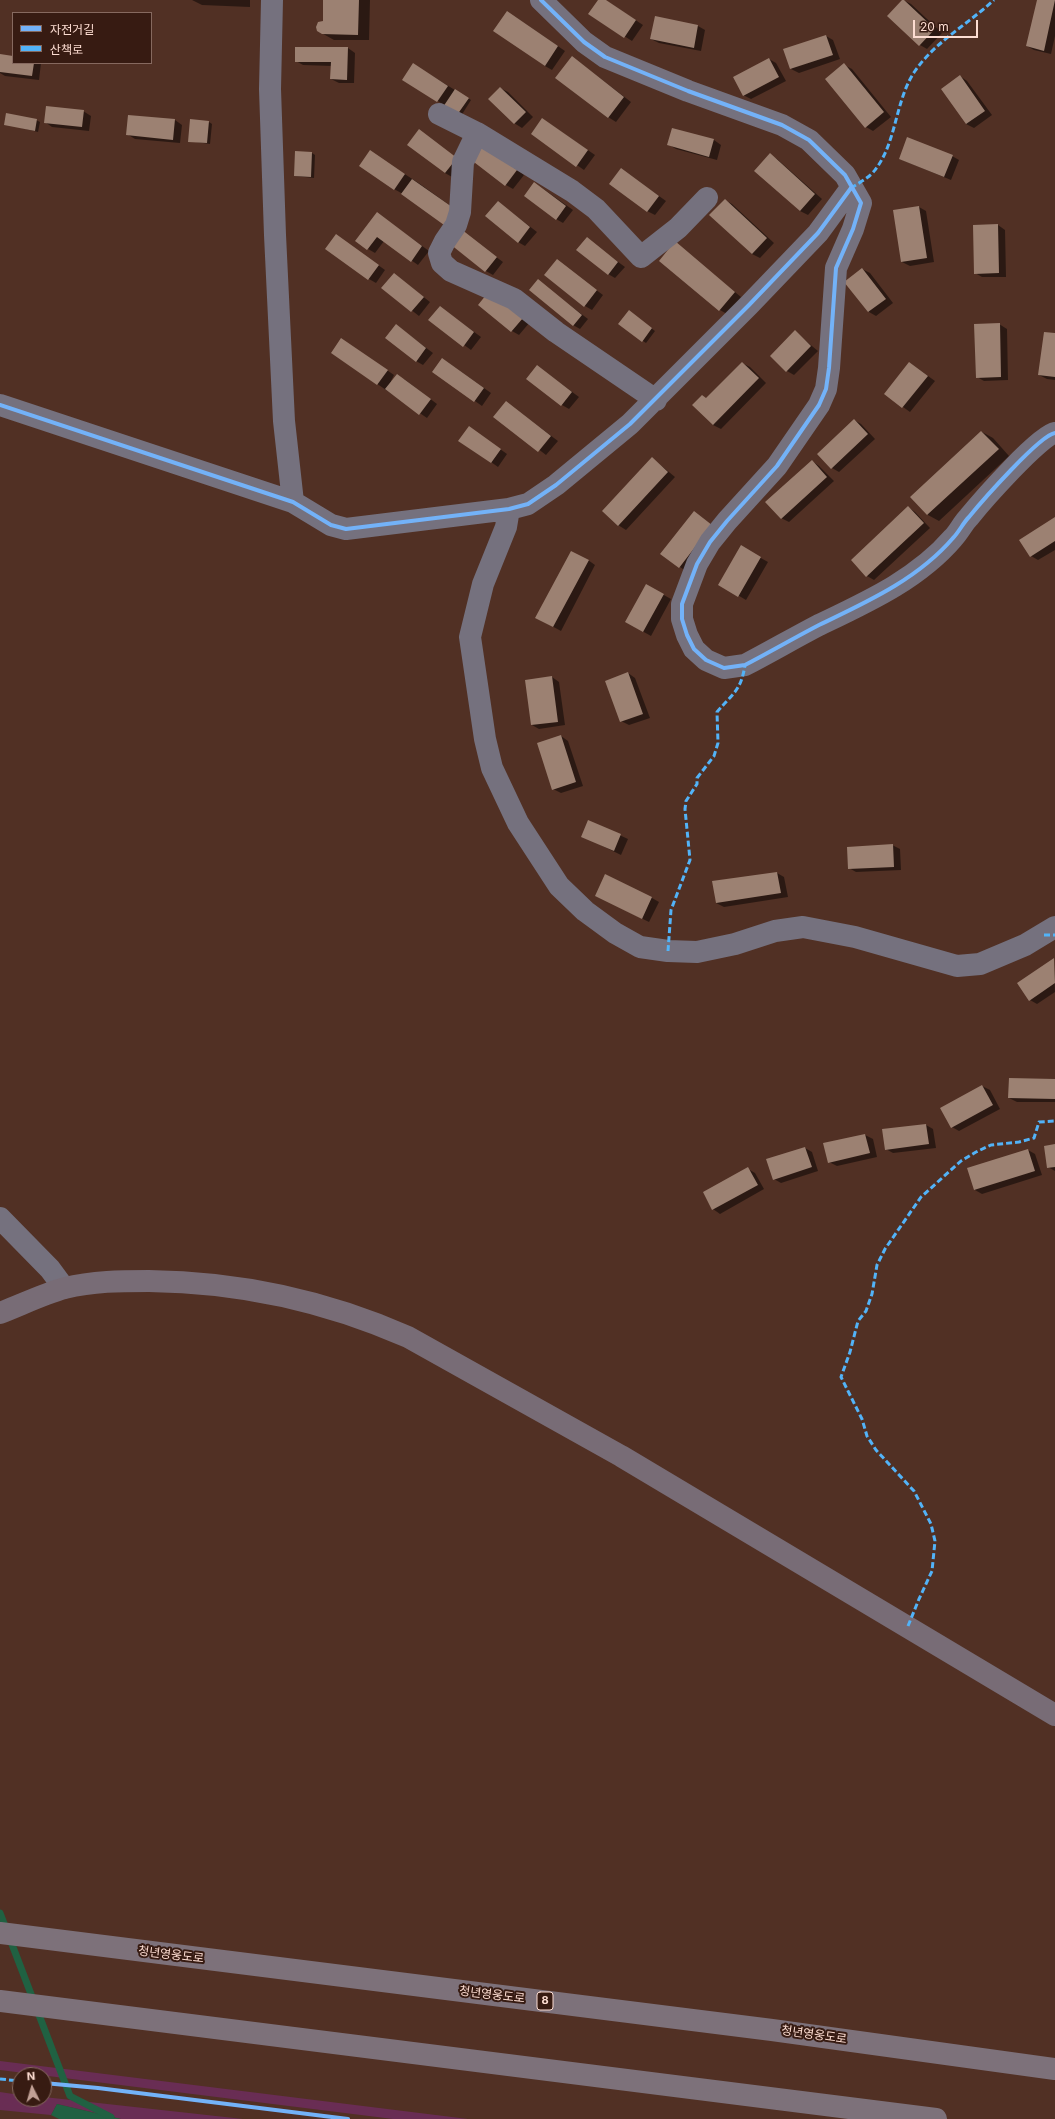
<!DOCTYPE html>
<meta charset="utf-8">
<style>
body{margin:0}
#map{position:relative;width:1055px;height:2119px;overflow:hidden;background:#513024;font-family:Inter,"Noto Sans KR",sans-serif}
canvas{display:block}
.legend{position:absolute;left:12px;top:12px;width:140px;height:52px;box-sizing:border-box;background:#371b12;border:1px solid #86695f;margin:0;padding:5px 7px;list-style:none;font-size:12px;color:#fdddd2}
.legend li{display:flex;align-items:center;gap:8px;height:20px}
.legend b{width:20px;border:1px solid #86695f}
.north{position:absolute;left:12px;top:2067px;width:40px;height:40px;box-sizing:border-box;background:#371b12;border:1px solid #86695f;border-radius:50%;rotate:355deg;font-size:11px;font-weight:700;line-height:16px;text-align:center;color:#fdddd2}
.north::after{content:'';display:block;margin:auto;width:14px;height:18px;background:#c1a095;clip-path:polygon(50% 0,100% 100%,50% 72%,0 100%)}
.scale{position:absolute;left:913px;top:20px;width:65px;height:18px;box-sizing:border-box;border:2px solid #fdddd2;border-top:0;padding-left:5px;font-size:12px;line-height:14px;white-space:nowrap;color:#fdddd2;-webkit-text-stroke:3px #371b12;paint-order:stroke}
</style>
<div id="map">
<canvas width="1055" height="2119"></canvas>
<ul class="legend">
<li><b style="height:5px;background:#73b2f8"></b>자전거길</li>
<li><b style="height:5px;background:#52b3f8"></b>산책로</li>
</ul>
<div class="north">N</div>
<div class="scale">20 m</div>
</div>
<script>
const ctx = document.querySelector('canvas').getContext('2d');
ctx.lineJoin = 'round';
function fillPath(path, color) { ctx.fillStyle = color; ctx.fill(path, 'evenodd'); }
function trace(path, color, width, dash) { ctx.strokeStyle = color; ctx.lineWidth = width; ctx.lineCap = dash ? 'butt' : 'round'; ctx.setLineDash(dash || []); ctx.stroke(path); }
function label(font, color, halo, rows, align = 'center') {
  ctx.font = font + ' Inter,"Noto Sans KR",sans-serif'; ctx.lineWidth = 4; ctx.setLineDash([]); ctx.textBaseline = 'middle'; ctx.strokeStyle = halo; ctx.fillStyle = color; for (const [text, x, y, turn = 0] of rows) {
    ctx.save(); ctx.translate(x, y); ctx.rotate((+turn || 0) * Math.PI / 180); ctx.textAlign = isNaN(turn) ? turn : align; if (halo) ctx.strokeText(text, 0, 0); ctx.fillText(text, 0, 0); ctx.restore();
  }
}
const green = new Path2D(`
 M 0,2061 L 468,2119 L 393,2119 L 0,2070 Z
 M 0,2092 L 20,2095 L 20,2099 L 44,2099 L 44,2097 L 243,2119 L 121,2119 L 57,2104 L 51,2115 L 0,2110 Z`);
const water = new Path2D(`
 M 57,2104 L 121,2119 L 59,2119 L 51,2115 Z`);
const shadow = new Path2D(`
 M 192,0 L 250,0 L 250,7 L 202,5 Z
 M 324,0 L 370,0 L 369,40 L 334,40 L 318,31 L 324,22 Z
 M 599,0 L 608,2 L 643,25 L 632,41 L 590,14 Z
 M 903,0 L 911,4 L 942,33 L 927,49 L 920,45 L 889,16 Z
 M 1038,0 L 1055,0 L 1055,36 L 1051,54 L 1034,50 L 1027,46 Z
 M 514,16 L 565,51 L 552,70 L 545,66 Z
 M 656,17 L 698,26 L 705,30 L 701,51 L 659,43 L 651,39 Z
 M 826,36 L 833,40 L 840,59 L 799,73 L 791,69 Z
 M 348,48 L 355,53 L 354,83 L 339,83 L 331,79 L 332,66 L 303,65 L 296,61 Z
 M 0,55 L 13,57 L 13,63 L 41,63 L 39,80 L 5,76 L 0,73 Z
 M 769,59 L 776,63 L 786,81 L 751,99 L 743,95 Z
 M 579,62 L 631,102 L 616,122 L 608,117 Z
 M 844,65 L 852,69 L 891,117 L 873,131 L 866,127 L 827,79 Z
 M 421,69 L 471,100 L 461,116 L 404,79 Z
 M 960,76 L 967,81 L 992,115 L 974,128 L 966,124 Z
 M 500,88 L 508,92 L 533,117 L 522,128 L 514,123 Z
 M 83,111 L 91,116 L 89,131 L 52,127 L 45,122 Z
 M 36,120 L 40,122 L 38,132 L 5,124 Z
 M 175,120 L 182,125 L 180,143 L 135,139 L 127,134 Z
 M 209,122 L 212,124 L 210,144 L 189,141 Z
 M 550,124 L 595,155 L 584,170 L 532,134 Z
 M 673,129 L 714,140 L 721,145 L 717,160 L 676,149 L 668,144 Z
 M 419,130 L 463,163 L 452,177 L 445,173 Z
 M 489,149 L 524,175 L 513,189 L 506,185 Z
 M 312,153 L 315,155 L 314,178 L 295,176 Z
 M 770,155 L 777,159 L 822,199 L 808,215 L 800,211 Z
 M 377,156 L 420,184 L 462,214 L 403,194 L 394,189 Z
 M 952,156 L 959,160 L 951,180 L 900,159 Z
 M 621,169 L 666,201 L 655,215 L 647,211 Z
 M 535,183 L 573,210 L 563,223 L 556,219 Z
 M 725,200 L 732,204 L 774,243 L 760,258 L 752,254 Z
 M 498,202 L 537,232 L 525,246 L 518,242 Z
 M 919,207 L 926,211 L 934,262 L 910,266 L 902,262 Z
 M 384,218 L 429,251 L 418,265 L 384,241 L 375,253 L 368,249 Z
 M 998,225 L 1005,230 L 1006,277 L 982,277 L 975,273 Z
 M 461,231 L 503,262 L 493,275 L 486,271 Z
 M 336,235 L 385,270 L 376,283 L 369,279 Z
 M 587,239 L 625,267 L 615,278 L 608,274 Z
 M 675,243 L 741,297 L 727,314 L 720,310 Z
 M 557,261 L 603,295 L 592,310 L 585,306 Z
 M 862,269 L 870,273 L 893,303 L 876,316 L 869,312 L 846,282 Z
 M 394,274 L 430,302 L 419,316 L 383,288 Z
 M 538,281 L 588,319 L 580,329 L 573,325 Z
 M 490,292 L 530,322 L 519,335 L 512,331 Z
 M 440,307 L 481,337 L 471,350 L 430,320 Z
 M 632,314 L 655,331 L 646,343 L 643,341 Z
 M 999,324 L 1007,329 L 1008,380 L 984,381 L 977,377 Z
 M 397,326 L 433,353 L 423,365 L 416,361 Z
 M 795,332 L 818,351 L 794,375 L 787,371 Z
 M 1055,334 L 1055,380 L 1047,379 L 1039,375 Z
 M 349,344 L 394,375 L 391,381 L 392,382 L 404,379 L 437,404 L 427,418 L 332,353 Z
 M 443,359 L 491,393 L 482,406 L 434,372 Z
 M 742,363 L 750,367 L 766,383 L 721,429 L 713,425 L 707,399 Z
 M 910,363 L 935,381 L 910,412 L 885,394 Z
 M 537,366 L 579,397 L 569,409 L 562,405 Z
 M 506,402 L 558,441 L 546,455 L 495,416 Z
 M 854,420 L 861,424 L 875,439 L 839,472 L 832,468 Z
 M 476,432 L 507,454 L 498,467 L 491,462 Z
 M 982,432 L 993,438 L 1009,456 L 939,521 L 928,515 L 911,497 Z
 M 652,458 L 675,477 L 626,530 L 618,525 Z
 M 812,461 L 819,466 L 834,481 L 789,522 L 781,518 Z
 M 908,507 L 915,512 L 930,528 L 874,580 L 867,576 Z
 M 694,512 L 719,530 L 687,572 L 662,554 Z
 M 1055,518 L 1055,550 L 1038,560 L 1031,556 Z
 M 741,547 L 768,562 L 746,600 L 719,584 Z
 M 588,560 L 595,565 L 561,631 L 537,618 Z
 M 646,585 L 671,599 L 651,636 L 626,622 Z
 M 628,673 L 635,678 L 650,718 L 629,725 L 621,721 Z
 M 552,677 L 559,682 L 565,725 L 539,729 L 532,725 Z
 M 561,736 L 568,741 L 583,786 L 561,793 L 553,789 Z
 M 589,821 L 628,839 L 621,855 L 582,836 Z
 M 892,845 L 900,849 L 901,870 L 856,872 L 849,868 Z
 M 777,873 L 784,877 L 788,897 L 724,907 L 716,903 Z
 M 596,896 L 652,898 L 659,902 L 649,922 Z
 M 1054,959 L 1055,992 L 1037,1004 L 1030,1000 Z
 M 1055,1080 L 1055,1102 L 1017,1102 L 1009,1098 Z
 M 982,1086 L 990,1090 L 1000,1109 L 959,1131 L 952,1127 Z
 M 926,1125 L 933,1129 L 936,1148 L 893,1153 L 886,1149 Z
 M 865,1135 L 873,1139 L 877,1157 L 837,1166 L 829,1162 L 825,1144 Z
 M 1055,1145 L 1055,1171 L 1048,1167 Z
 M 805,1148 L 812,1152 L 818,1171 L 781,1183 L 774,1179 Z
 M 1028,1150 L 1035,1154 L 1042,1175 L 982,1194 L 975,1190 L 968,1169 Z
 M 748,1169 L 755,1173 L 764,1189 L 720,1214 L 713,1209 Z`);
const stream = new Path2D(`
 M 0,1913 L 70,2096 L 111,2117`);
const building = new Path2D(`
 M 323,0 L 359,0 L 358,35 L 322,34 L 317,31 L 316,27 L 318,22 L 323,21 Z
 M 598,0 L 606,0 L 636,20 L 624,38 L 588,14 Z
 M 902,0 L 904,0 L 935,29 L 919,46 L 887,16 Z
 M 1037,0 L 1055,0 L 1044,51 L 1026,46 Z
 M 507,11 L 558,46 L 545,66 L 493,31 Z
 M 655,16 L 698,25 L 694,48 L 650,39 Z
 M 826,35 L 833,55 L 790,69 L 783,49 Z
 M 295,47 L 348,47 L 347,80 L 330,79 L 331,62 L 295,62 Z
 M 0,54 L 13,56 L 13,63 L 34,63 L 32,76 L 0,72 Z
 M 572,56 L 624,97 L 608,118 L 555,78 Z
 M 769,58 L 779,77 L 743,96 L 733,77 Z
 M 413,63 L 448,86 L 437,102 L 402,80 Z
 M 844,63 L 884,112 L 865,128 L 825,79 Z
 M 960,75 L 985,111 L 966,124 L 941,89 Z
 M 500,87 L 526,112 L 514,124 L 488,99 Z
 M 455,89 L 469,98 L 457,115 L 443,107 Z
 M 46,106 L 84,110 L 82,127 L 44,123 Z
 M 6,113 L 37,119 L 35,131 L 4,125 Z
 M 128,115 L 175,119 L 173,140 L 126,135 Z
 M 542,118 L 588,150 L 576,167 L 531,134 Z
 M 190,119 L 209,121 L 207,143 L 188,142 Z
 M 672,128 L 714,139 L 709,157 L 667,145 Z
 M 419,129 L 457,158 L 445,173 L 407,145 Z
 M 907,137 L 953,155 L 944,177 L 899,159 Z
 M 482,144 L 517,170 L 505,186 L 470,159 Z
 M 370,150 L 405,174 L 394,190 L 359,166 Z
 M 295,151 L 312,152 L 311,177 L 294,176 Z
 M 770,153 L 815,194 L 800,211 L 754,171 Z
 M 621,168 L 659,196 L 647,212 L 609,184 Z
 M 412,179 L 455,209 L 444,225 L 401,194 Z
 M 534,182 L 566,206 L 556,220 L 524,196 Z
 M 725,199 L 767,238 L 752,254 L 709,215 Z
 M 498,201 L 530,227 L 518,243 L 485,216 Z
 M 919,206 L 927,258 L 901,262 L 893,210 Z
 M 377,212 L 422,246 L 411,262 L 377,237 L 367,250 L 355,241 Z
 M 998,224 L 999,273 L 974,274 L 973,225 Z
 M 461,229 L 497,257 L 485,272 L 450,244 Z
 M 336,234 L 379,265 L 368,280 L 325,249 Z
 M 587,237 L 618,262 L 608,275 L 576,250 Z
 M 675,241 L 735,292 L 719,311 L 659,261 Z
 M 557,259 L 597,290 L 584,307 L 544,275 Z
 M 862,268 L 886,299 L 868,312 L 844,282 Z
 M 394,273 L 424,297 L 411,312 L 381,288 Z
 M 538,279 L 582,315 L 573,326 L 529,290 Z
 M 490,290 L 523,318 L 511,332 L 478,305 Z
 M 440,306 L 474,332 L 463,347 L 428,320 Z
 M 629,310 L 652,328 L 642,342 L 618,324 Z
 M 1000,323 L 1001,377 L 976,378 L 974,324 Z
 M 396,324 L 426,348 L 416,362 L 385,338 Z
 M 795,330 L 811,346 L 786,372 L 770,356 Z
 M 1044,332 L 1055,333 L 1055,377 L 1038,375 Z
 M 341,338 L 388,370 L 377,385 L 331,353 Z
 M 442,358 L 484,388 L 474,402 L 432,372 Z
 M 742,362 L 759,378 L 713,425 L 692,405 L 702,395 L 706,398 Z
 M 909,362 L 928,376 L 902,408 L 884,394 Z
 M 537,365 L 572,392 L 561,406 L 526,379 Z
 M 397,374 L 431,399 L 419,415 L 385,389 Z
 M 506,401 L 551,436 L 538,452 L 493,417 Z
 M 854,419 L 868,434 L 831,469 L 817,454 Z
 M 469,426 L 501,449 L 491,463 L 458,441 Z
 M 981,431 L 999,449 L 927,515 L 910,497 Z
 M 652,457 L 668,472 L 618,526 L 602,511 Z
 M 812,460 L 827,477 L 781,519 L 765,502 Z
 M 908,506 L 924,523 L 866,577 L 851,560 Z
 M 694,511 L 712,525 L 679,568 L 660,554 Z
 M 1055,517 L 1055,541 L 1030,557 L 1019,540 Z
 M 741,545 L 761,557 L 738,597 L 718,585 Z
 M 571,551 L 589,560 L 553,627 L 535,618 Z
 M 646,584 L 664,594 L 643,632 L 625,622 Z
 M 628,672 L 643,714 L 620,722 L 605,681 Z
 M 552,676 L 558,722 L 531,725 L 525,680 Z
 M 561,735 L 576,782 L 552,790 L 537,743 Z
 M 588,820 L 621,834 L 614,851 L 581,837 Z
 M 893,844 L 894,867 L 848,869 L 847,847 Z
 M 777,872 L 781,893 L 716,903 L 712,881 Z
 M 605,874 L 652,897 L 642,919 L 595,896 Z
 M 1054,958 L 1055,983 L 1029,1001 L 1017,983 Z
 M 1009,1078 L 1055,1079 L 1055,1099 L 1008,1098 Z
 M 982,1085 L 993,1105 L 951,1128 L 940,1108 Z
 M 926,1124 L 929,1144 L 885,1150 L 882,1129 Z
 M 865,1134 L 870,1153 L 828,1163 L 823,1143 Z
 M 1055,1144 L 1055,1167 L 1047,1168 L 1044,1146 Z
 M 805,1147 L 812,1167 L 773,1180 L 766,1159 Z
 M 1028,1149 L 1035,1171 L 974,1190 L 967,1168 Z
 M 748,1167 L 758,1185 L 712,1210 L 703,1192 Z`);
const street = new Path2D(`
 M 272,0 L 270,89 L 275,235 L 284,421 L 293,502
 M 541,0 L 584,42 L 605,57 L 688,91 L 782,125 L 809,140 L 845,175 L 861,203 L 853,229 L 836,268 L 829,368 L 826,389 L 819,405 L 777,466 L 727,521 L 710,542 L 697,564 L 682,604 L 682,619 L 687,635 L 694,649 L 706,660 L 724,668 L 745,665 C 770,652 794,638 819,625 C 867,602 918,579 953,538 C 959,532 963,523 969,517 C 982,501 1040,435 1055,433
 M 439,114 L 477,133 L 572,191 L 596,209 L 641,257 L 678,228 L 707,198
 M 477,133 L 463,162 L 460,212 L 456,225 L 445,241 L 439,253 L 442,263 L 451,271 L 514,299 L 556,332 L 656,400
 M 0,405 L 293,502 L 331,525 L 346,529 L 509,509 L 528,504 L 556,485 L 630,424 L 749,305 L 818,233 L 851,188
 M 509,509 L 506,527 L 483,584 L 470,637 L 485,739 L 492,768 L 518,823 L 559,886 L 585,911 L 615,933 L 640,947 L 668,951 L 697,952 L 735,944 L 775,931 L 803,927 L 855,937 L 957,966 L 980,964 L 1025,945 L 1055,927
 M 0,1218 L 50,1269 L 64,1288`);
const primary = new Path2D(`
 M 0,1313 C 21,1305 43,1294 65,1288 C 93,1281 121,1281 149,1281 C 239,1282 326,1301 408,1337 L 621,1456 L 1055,1715`);
const highway = new Path2D(`
 M 0,1933 L 772,2030 L 1055,2069
 M 0,2001 L 936,2119`);
const quiet = new Path2D(`
 M 851,188 C 859,183 870,177 875,170 C 897,142 895,100 915,71 C 935,42 968,24 994,0
 M 1044,935 L 1055,935
 M 668,951 L 671,910 L 690,860 L 685,809 L 686,801 L 697,784 L 697,778 L 714,756 L 718,743 L 717,712 C 733,693 741,691 745,665
 M 908,1626 L 919,1599 L 932,1571 L 935,1541 L 931,1524 L 914,1491 L 876,1450 L 867,1436 L 862,1419 L 841,1377 L 850,1352 L 858,1321 L 866,1311 L 872,1294 L 877,1265 L 885,1249 L 921,1197 L 961,1161 L 976,1152 L 991,1145 L 1019,1142 L 1034,1138 L 1039,1122 L 1055,1121
 M 0,2079 L 20,2081`);
const cycleway = new Path2D(`
 M 541,0 L 584,42 L 605,57 L 688,91 L 782,125 L 809,140 L 845,175 L 861,203 L 853,229 L 836,268 L 829,368 L 826,389 L 819,405 L 777,466 L 727,521 L 710,542 L 697,564 L 682,604 L 682,619 L 687,635 L 694,649 L 706,660 L 724,668 L 745,665 C 770,652 794,638 819,625 C 867,602 918,579 953,538 C 959,532 963,523 969,517 C 982,501 1040,435 1055,433
 M 0,405 L 293,502 L 331,525 L 346,529 L 509,509 L 528,504 L 556,485 L 630,424 L 749,305 L 818,233 L 851,188
 M 44,2083 L 98,2088 L 348,2119`);
const shields = [
 [545,2001,16]
];
const shieldNames = [
 ["8",545,2001]
];
const streetNames = [
 ["청년영웅도로",171,1955,7],
 ["청년영웅도로",492,1995,7],
 ["청년영웅도로",814,2035,8]
];
fillPath(green, '#692d54');
fillPath(water, '#206142');
fillPath(shadow, '#0007');
trace(stream, '#206142', 7);
fillPath(building, '#9c8172');
trace(street, '#75717e', 22);
trace(primary, '#786c76', 22);
trace(highway, '#7d717a', 22);
trace(quiet, '#52b3f8', 3, [6, 3]);
trace(cycleway, '#73b2f8', 4);
for (const [x, y, w] of shields) { const box = new Path2D(); box.roundRect(x - w / 2, y - 9, w, 18, 3); ctx.fillStyle = '#371b12'; ctx.fill(box); trace(box, '#fdddd2', 1); }
label('bold 11px', '#fdddd2', null, shieldNames);
label('12px', '#fdddd2', '#371b12', streetNames);
</script>
